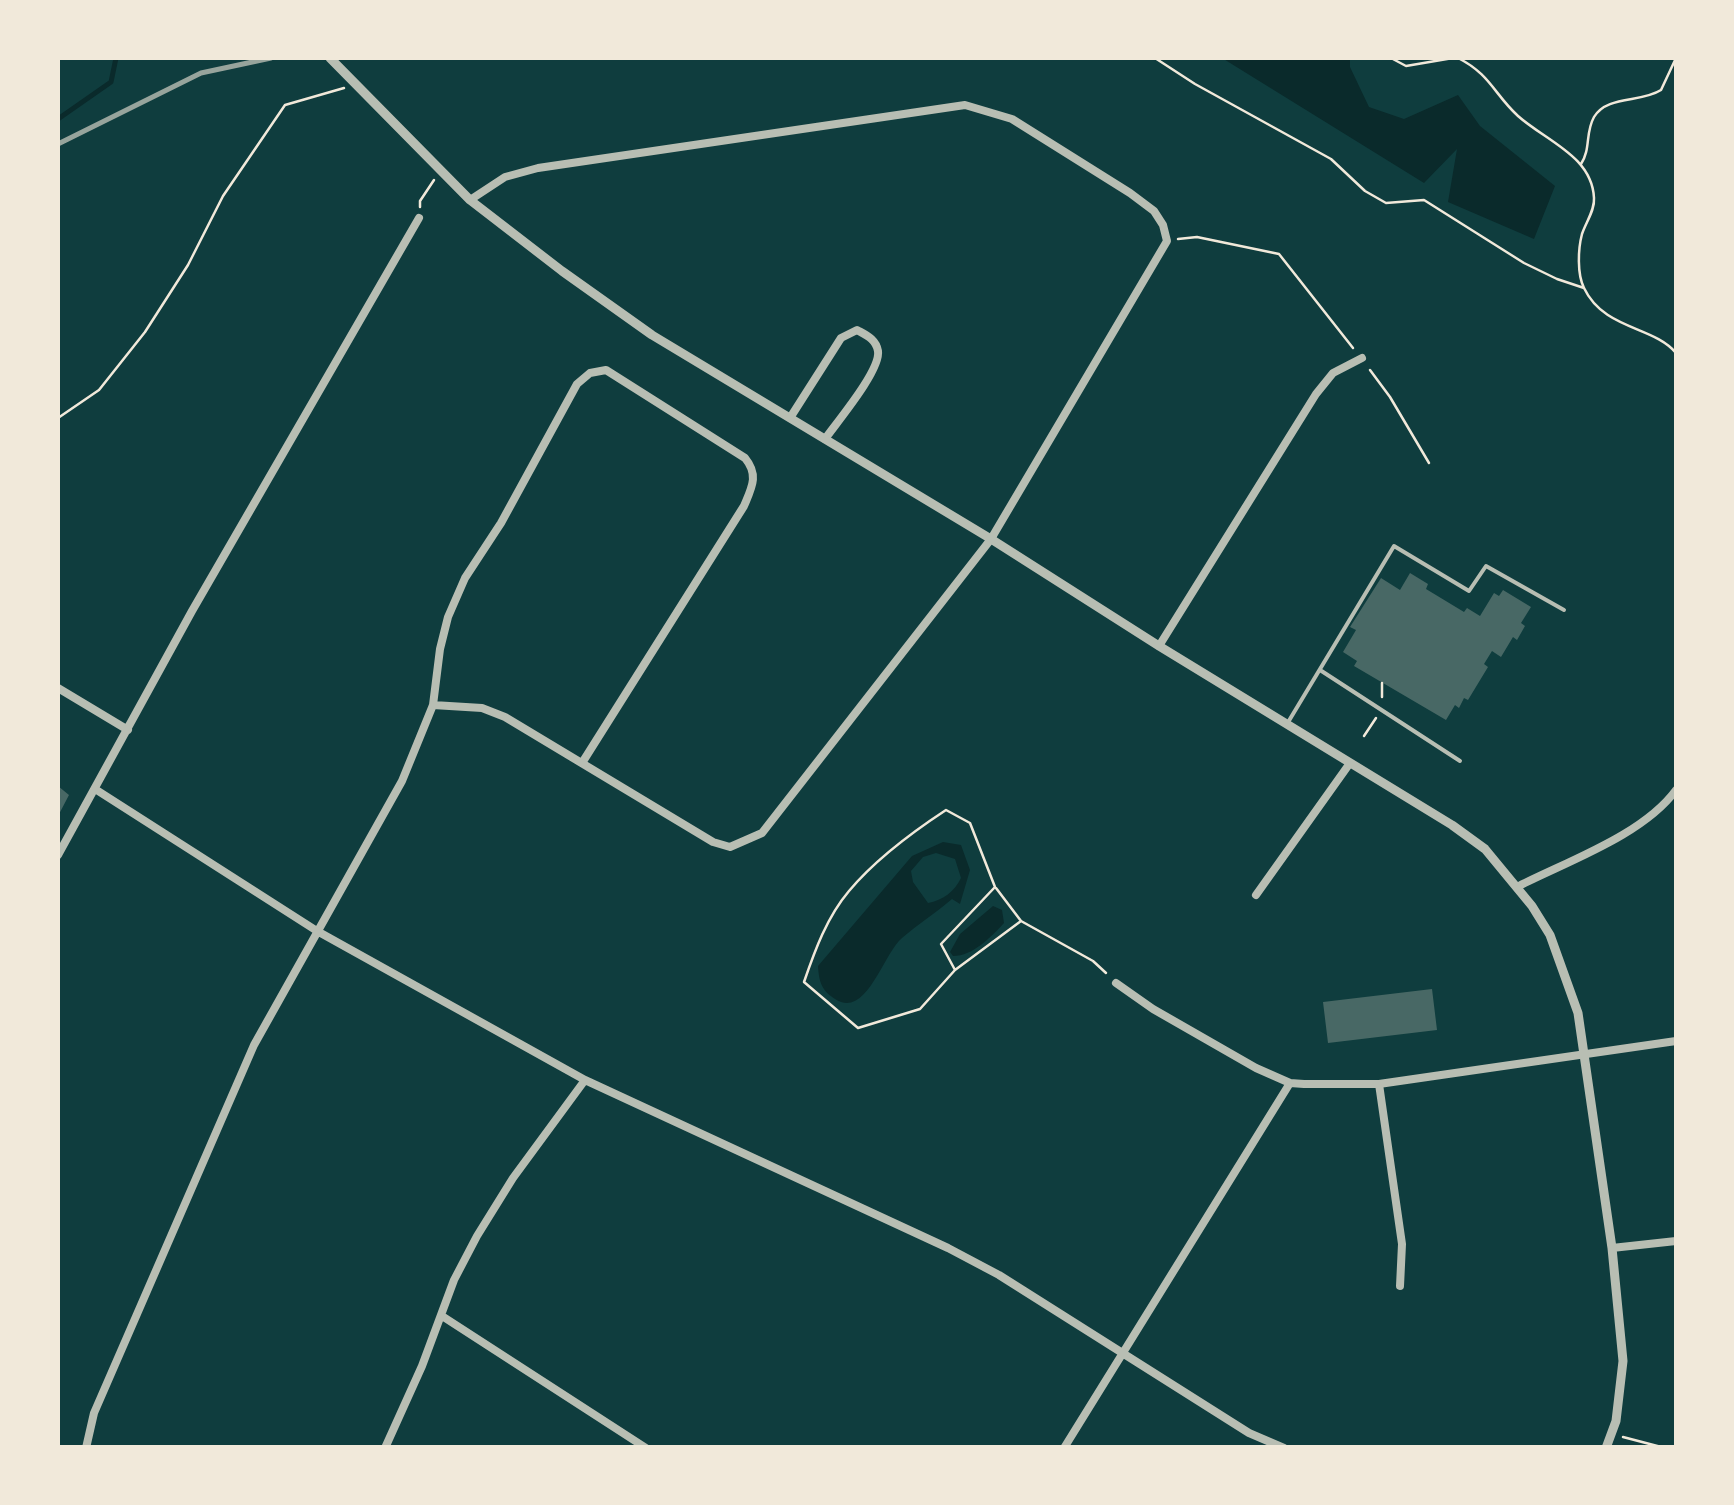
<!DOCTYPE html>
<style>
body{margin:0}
#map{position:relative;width:1734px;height:1505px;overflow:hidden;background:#0f3d3e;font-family:"DM Sans",sans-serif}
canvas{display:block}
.frame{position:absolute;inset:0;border:60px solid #f1e9da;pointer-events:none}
</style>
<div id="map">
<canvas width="1734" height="1505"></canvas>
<div class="frame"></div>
</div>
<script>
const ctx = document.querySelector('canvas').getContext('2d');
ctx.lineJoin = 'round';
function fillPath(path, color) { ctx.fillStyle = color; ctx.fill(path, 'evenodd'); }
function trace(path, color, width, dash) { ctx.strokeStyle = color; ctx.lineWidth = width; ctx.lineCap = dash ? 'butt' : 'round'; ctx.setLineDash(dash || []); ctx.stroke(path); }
const water = new Path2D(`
 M 1222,58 L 1350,58 L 1350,67 L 1369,107 L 1404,119 L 1458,95 L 1480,126 L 1555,186 L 1534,239 L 1448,202 L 1457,149 L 1424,183 Z
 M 943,842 L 961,845 L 970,870 L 960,904 L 952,899 C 936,913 918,924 902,938 C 883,954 866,1020 835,999 C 821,990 819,981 818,966 L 912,856 ZM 936,853 L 955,859 L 961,878 C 954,892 943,900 928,903 L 913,882 L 911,871 L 923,857 Z
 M 993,906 L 1002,910 L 1004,923 C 991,937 973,956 953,956 L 950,952 L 960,934 Z`);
const stream = new Path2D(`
 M 58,119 L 111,82 L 116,58`);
const building = new Path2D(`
 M 1410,573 L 1428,584 L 1426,589 L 1464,612 L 1467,608 L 1480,616 L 1494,593 L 1499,596 L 1503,590 L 1531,607 L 1521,623 L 1525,626 L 1517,640 L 1513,637 L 1501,657 L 1492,651 L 1484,664 L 1488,667 L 1468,700 L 1464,698 L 1459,708 L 1455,705 L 1446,720 L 1354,666 L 1357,661 L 1343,652 L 1356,630 L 1350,627 L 1381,578 L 1400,590 Z
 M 58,786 L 69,795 L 58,816 Z
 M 1432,989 L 1437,1030 L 1328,1043 L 1323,1002 Z`);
const path = new Path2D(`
 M 1155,58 L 1195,84 L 1331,159 L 1365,191 L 1386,203 L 1424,200 L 1524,263 L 1557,279 L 1584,288
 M 1391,58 L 1406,66 L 1453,58
 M 1458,58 C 1490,74 1494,94 1518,116 C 1546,141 1592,156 1594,198 C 1595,210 1586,222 1582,234 C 1578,249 1577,274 1584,288 C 1604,330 1654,326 1676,353
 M 1581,164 C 1591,149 1585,133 1594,117 C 1607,95 1641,103 1661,90 L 1676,58
 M 420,207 L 420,201 L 434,180
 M 1178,239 L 1197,237 L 1279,254 L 1353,348
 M 1370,370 L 1390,397 L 1429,463
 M 58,418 L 99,390 L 145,332 L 188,265 L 223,196 L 285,105 L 344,88
 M 1382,697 L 1382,683
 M 1364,736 L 1376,718
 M 996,888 L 1021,921 L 1093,961 L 1106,973
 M 955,970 L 941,944 L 995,887 L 970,823 L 946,810 C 914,831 874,861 849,891 C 827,917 815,950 804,982 L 858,1028 L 920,1009 L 955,970 L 1021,921
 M 1623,1437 L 1665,1448`);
const service = new Path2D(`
 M 1320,670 L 1460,761
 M 1287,724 L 1394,546 L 1469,591 L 1486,566 L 1564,610`);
const minor = new Path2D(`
 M 790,418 L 841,338 L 857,330 C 866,335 876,339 878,351 C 881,370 837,422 825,439
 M 1159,646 L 1316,394 L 1333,373 L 1362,358
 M 58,688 L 128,730
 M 433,705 L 440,649 L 448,617 L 465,578 L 501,523 L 577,384 L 590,373 L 606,370 L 745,458 C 759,475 752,487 744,506 L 582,763
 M 95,789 L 317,931 L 585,1080 L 948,1248 L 999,1275 L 1249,1433 L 1284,1448
 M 58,855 L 192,611 L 419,218
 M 1519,886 C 1568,861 1643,835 1676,790
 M 1256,895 L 1350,763
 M 1116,983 L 1153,1009 L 1256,1068 L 1290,1083 L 1304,1084 L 1379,1084 L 1676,1041
 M 1379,1084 L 1402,1244 L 1400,1286
 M 1612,1248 L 1676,1241
 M 442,1316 L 646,1448
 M 86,1448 L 94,1413 L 254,1045 L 402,781 L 433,705 L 482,708 L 505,717 L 713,842 L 730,847 L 762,833 L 991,539 L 1167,241 L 1163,225 L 1154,211 L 1130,193 L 1012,119 L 965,105 L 538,168 L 505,177 L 470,200
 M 385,1448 L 422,1366 L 454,1280 L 477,1236 L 513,1178 L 585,1080
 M 1064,1448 L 1290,1083`);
const tertiary = new Path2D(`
 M 330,58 L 470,200 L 562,271 L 652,335 L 991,539 L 1159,646 L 1452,825 L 1485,849 L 1532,906 L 1550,935 L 1578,1013 L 1612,1248 L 1623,1361 L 1616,1421 L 1606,1448`);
const rail = new Path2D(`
 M 58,144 L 201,73 L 271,58`);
fillPath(water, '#0a2a2b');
trace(stream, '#0a2a2b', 5);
fillPath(building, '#486865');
trace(path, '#f1e9da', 2.5);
trace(service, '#b8beb3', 4);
trace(minor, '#b8beb3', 8);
trace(tertiary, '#b8beb3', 9);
trace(rail, '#97a49c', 5);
</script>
